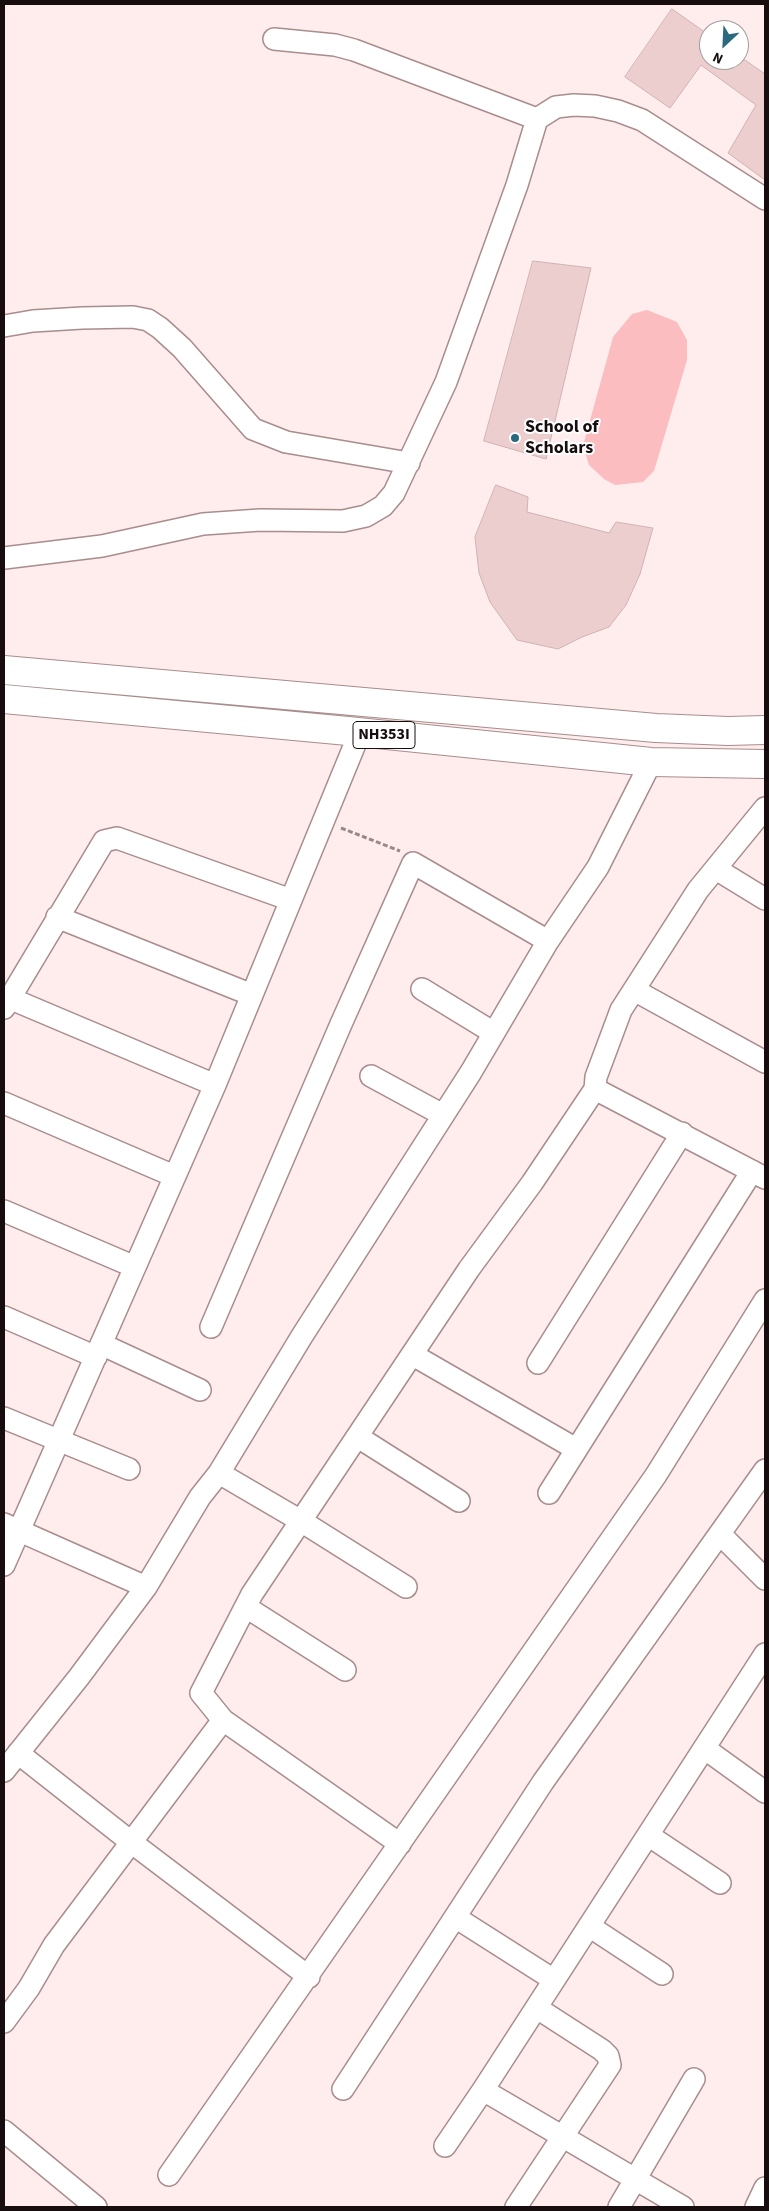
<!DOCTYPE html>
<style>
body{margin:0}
#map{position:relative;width:769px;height:2211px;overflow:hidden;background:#ffecec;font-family:"Source Sans 3",sans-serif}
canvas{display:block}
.frame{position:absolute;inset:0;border:5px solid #170d0e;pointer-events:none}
.north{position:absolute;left:699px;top:20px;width:50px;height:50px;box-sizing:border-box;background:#fff;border:1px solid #a29e9f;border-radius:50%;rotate:205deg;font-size:14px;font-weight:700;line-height:20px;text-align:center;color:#170d0e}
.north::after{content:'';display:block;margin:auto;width:18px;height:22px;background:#2b697f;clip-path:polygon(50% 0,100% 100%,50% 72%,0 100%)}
</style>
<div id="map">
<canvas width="769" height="2211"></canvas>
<div class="frame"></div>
<div class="north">N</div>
</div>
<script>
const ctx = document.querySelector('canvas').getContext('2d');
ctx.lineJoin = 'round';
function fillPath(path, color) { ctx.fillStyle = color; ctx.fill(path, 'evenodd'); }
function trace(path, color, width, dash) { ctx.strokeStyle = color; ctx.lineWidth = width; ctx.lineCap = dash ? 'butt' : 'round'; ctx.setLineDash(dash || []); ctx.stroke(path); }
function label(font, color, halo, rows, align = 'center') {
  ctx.font = font + ' "Source Sans 3",sans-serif'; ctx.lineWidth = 4; ctx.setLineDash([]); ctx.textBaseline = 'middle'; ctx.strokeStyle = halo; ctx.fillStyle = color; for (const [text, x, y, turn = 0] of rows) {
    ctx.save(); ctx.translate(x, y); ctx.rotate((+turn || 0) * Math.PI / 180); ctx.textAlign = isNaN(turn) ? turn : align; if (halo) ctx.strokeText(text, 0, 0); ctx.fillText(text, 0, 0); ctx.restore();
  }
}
const green = new Path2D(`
 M 647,310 L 677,322 L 687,340 L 687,360 L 654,471 L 643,482 L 615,485 L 604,479 L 589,465 L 583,446 L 613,337 L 632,314 Z`);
const building = new Path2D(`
 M 672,9 L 709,35 L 709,60 L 745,60 L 765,74 L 765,180 L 728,153 L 756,105 L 701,65 L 670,108 L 625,77 Z
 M 533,261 L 591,268 L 546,459 L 484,441 Z
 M 496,485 L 528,497 L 527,512 L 609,533 L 616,522 L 653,528 L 640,574 L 626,605 L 609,627 L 582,637 L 558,649 L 517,640 L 490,602 L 479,573 L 475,537 Z`);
const path = new Path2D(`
 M 341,828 L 400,851`);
const minor = new Path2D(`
 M 274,39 L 335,45 L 354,50 L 537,119
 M 4,326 L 33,321 L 82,318 L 133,317 L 148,320 L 160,328 L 182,348 L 253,429 L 286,442 L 409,463
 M 4,558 L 102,546 L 203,524 L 260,520 L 343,521 L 366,516 L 383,506 L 394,493 L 446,382 L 517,185 L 537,119 L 556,107 L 574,105 L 595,106 L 618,111 L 642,120 L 765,199
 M 765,808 L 698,890 L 621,1010 L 596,1077 L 595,1089 L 765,1178
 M 716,869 L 765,899
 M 57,917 L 252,995
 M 422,989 L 494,1033
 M 634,990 L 765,1062
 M 9,998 L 215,1085
 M 4,1008 L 104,841 L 117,838 L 291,900
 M 371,1076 L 443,1115
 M 4,1103 L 174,1176
 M 4,1211 L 135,1267
 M 4,1317 L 96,1357
 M 211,1327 L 341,1024 L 413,863 L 548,941
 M 101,1344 L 200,1390
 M 413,1355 L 576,1449
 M 538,1363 L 682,1133
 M 4,1418 L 129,1469
 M 358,1437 L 459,1501
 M 219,1473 L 301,1521 L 406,1587
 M 549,1493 L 752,1171
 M 4,1524 L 146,1587
 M 720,1534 L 765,1579
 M 4,1565 L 215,1085 L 360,732
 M 246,1607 L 345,1670
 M 223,1720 L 400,1844
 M 704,1748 L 765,1792
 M 18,1753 L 131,1842 L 309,1977
 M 4,1771 L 79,1677 L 146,1587 L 200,1497 L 219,1473 L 302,1336 L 471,1072 L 548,941 L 598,867 L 651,762
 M 648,1835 L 720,1883
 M 455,1917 L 554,1980
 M 589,1926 L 662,1974
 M 4,2022 L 29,1988 L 54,1945 L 223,1720 L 201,1693 L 252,1594 L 469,1269 L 532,1183 L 595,1089
 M 343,2089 L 543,1782 L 765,1470
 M 4,2131 L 96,2207
 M 445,2146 L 483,2090
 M 169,2175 L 656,1475 L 765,1300
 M 516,2207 L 610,2065 L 608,2056 L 602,2050 L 537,2008
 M 619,2207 L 694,2079
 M 683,2207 L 483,2090 L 765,1654
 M 756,2207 L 765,2188`);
const highway = new Path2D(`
 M 4,670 L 656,728 L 728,731 L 765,730
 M 4,699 L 348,731 L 651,762 L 765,764`);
const markers = [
 [515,438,5,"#2b697f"]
];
const shields = [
 [384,735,62]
];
const shieldNames = [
 ["NH353I",384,735]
];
const poiNames = [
 ["School of",525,428],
 ["Scholars",525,449]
];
fillPath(green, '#fcbdc0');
fillPath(building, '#edcecf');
trace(building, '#d0b2b3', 1);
trace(minor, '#a98c8d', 24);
trace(highway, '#a98c8d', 30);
trace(path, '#988989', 3, [5, 2.5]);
trace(minor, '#fff', 21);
trace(highway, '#fff', 28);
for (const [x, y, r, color] of markers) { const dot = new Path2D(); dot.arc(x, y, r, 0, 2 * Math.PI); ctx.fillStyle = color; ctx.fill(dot); trace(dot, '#fff', 2); }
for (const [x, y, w] of shields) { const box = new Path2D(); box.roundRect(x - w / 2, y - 13.5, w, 27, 4); ctx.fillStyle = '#fff'; ctx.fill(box); trace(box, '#170d0e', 1); }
label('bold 16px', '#170d0e', null, shieldNames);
label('bold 18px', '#170d0e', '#fff', poiNames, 'left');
</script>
